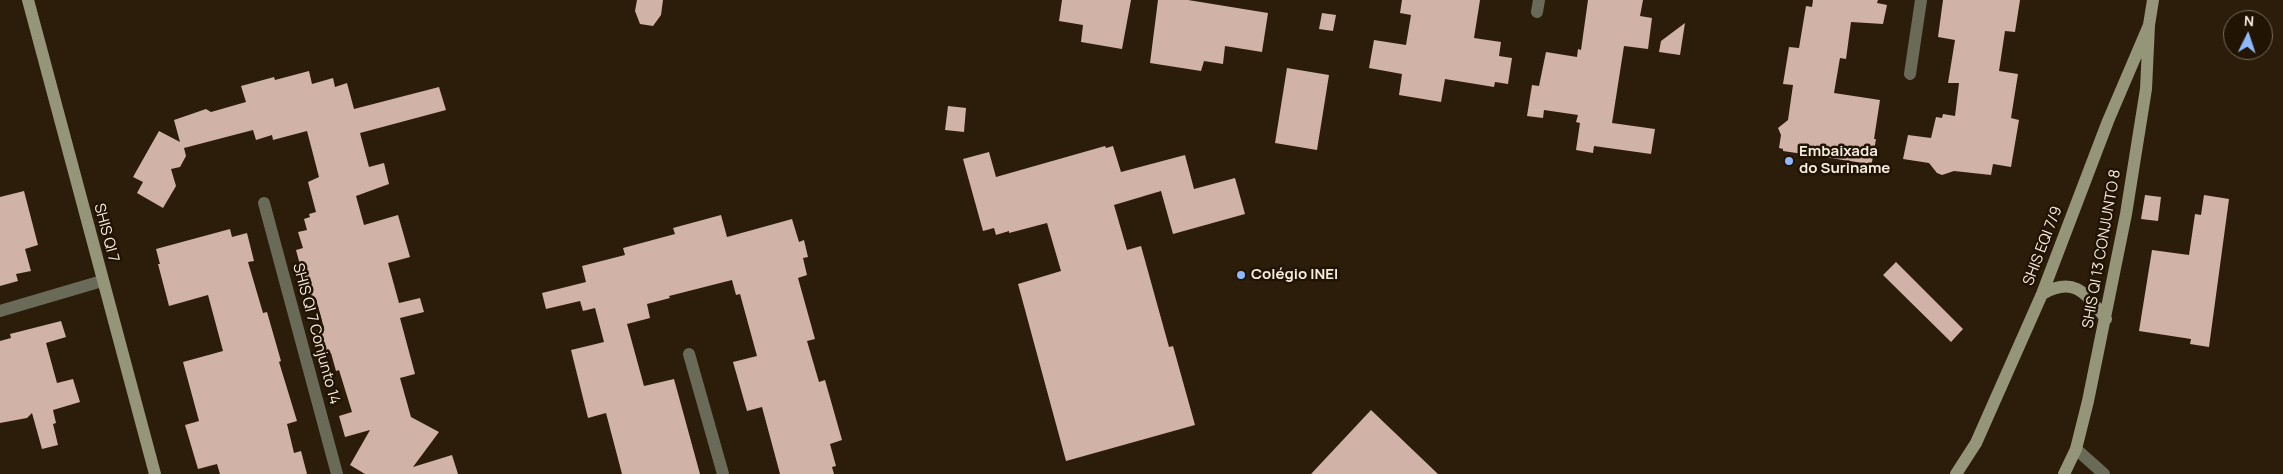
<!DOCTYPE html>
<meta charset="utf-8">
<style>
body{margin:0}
#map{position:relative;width:2283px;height:474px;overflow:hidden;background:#2b1d09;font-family:Manrope,sans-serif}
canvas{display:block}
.north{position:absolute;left:2223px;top:10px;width:50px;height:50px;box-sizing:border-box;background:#211402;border:1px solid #766a5a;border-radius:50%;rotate:4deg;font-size:14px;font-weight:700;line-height:20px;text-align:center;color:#f5ebdf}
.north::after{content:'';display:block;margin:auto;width:18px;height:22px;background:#91b8fd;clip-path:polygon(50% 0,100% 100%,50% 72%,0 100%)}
</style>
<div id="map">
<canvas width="2283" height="474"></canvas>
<div class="north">N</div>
</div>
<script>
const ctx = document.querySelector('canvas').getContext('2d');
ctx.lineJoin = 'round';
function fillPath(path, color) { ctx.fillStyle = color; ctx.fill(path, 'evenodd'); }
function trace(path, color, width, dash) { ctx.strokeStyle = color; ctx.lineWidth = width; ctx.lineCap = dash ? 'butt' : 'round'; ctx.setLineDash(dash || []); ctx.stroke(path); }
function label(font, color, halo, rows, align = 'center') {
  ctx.font = font + ' Manrope,sans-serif'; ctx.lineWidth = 5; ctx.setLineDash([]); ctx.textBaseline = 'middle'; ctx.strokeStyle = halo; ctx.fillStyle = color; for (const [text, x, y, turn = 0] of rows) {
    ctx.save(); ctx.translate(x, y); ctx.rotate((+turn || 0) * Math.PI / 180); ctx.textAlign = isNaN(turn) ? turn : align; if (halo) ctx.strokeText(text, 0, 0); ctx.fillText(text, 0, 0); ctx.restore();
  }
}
const building = new Path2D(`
 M 637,0 L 663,0 L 661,15 L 653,26 L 640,24 L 635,11 Z
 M 1062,0 L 1131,0 L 1122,49 L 1081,42 L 1083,25 L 1059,21 Z
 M 1158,0 L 1188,0 L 1268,13 L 1262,52 L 1225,46 L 1223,64 L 1204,61 L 1201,71 L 1150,63 Z
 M 1402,0 L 1480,0 L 1474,38 L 1501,42 L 1499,56 L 1512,58 L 1508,84 L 1495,82 L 1494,87 L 1445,79 L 1441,102 L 1399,95 L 1402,74 L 1369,68 L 1374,40 L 1406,45 L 1411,15 L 1400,13 Z
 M 1588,0 L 1643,0 L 1640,16 L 1652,18 L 1648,49 L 1624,46 L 1612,123 L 1655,129 L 1651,154 L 1594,146 L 1593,153 L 1576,150 L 1580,123 L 1576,122 L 1578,115 L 1544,110 L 1543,118 L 1527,116 L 1532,85 L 1539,86 L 1546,52 L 1577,57 L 1578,49 L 1581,50 Z
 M 1813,0 L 1878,0 L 1877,3 L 1887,5 L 1883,24 L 1851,22 L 1846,59 L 1840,58 L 1834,93 L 1880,100 L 1874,139 L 1876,139 L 1872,162 L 1870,164 L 1783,151 L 1783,149 L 1779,148 L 1781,135 L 1778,128 L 1788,120 L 1793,85 L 1783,84 L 1789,47 L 1799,48 L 1806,6 L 1812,7 Z
 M 1943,0 L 2020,0 L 2015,32 L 2005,31 L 1999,71 L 2018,74 L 2011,118 L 2019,120 L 2011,167 L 1993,164 L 1991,175 L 1954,171 L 1942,175 L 1937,173 L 1929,163 L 1903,159 L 1908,135 L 1931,138 L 1936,117 L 1942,118 L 1943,114 L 1955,116 L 1959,83 L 1948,83 L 1955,40 L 1938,37 Z
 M 1322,13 L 1336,15 L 1333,31 L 1319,29 Z
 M 1685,23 L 1680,55 L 1659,52 L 1661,41 Z
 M 1287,68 L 1329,75 L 1317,150 L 1275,143 Z
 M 309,71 L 312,84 L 333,78 L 335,87 L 347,83 L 354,109 L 439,87 L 446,110 L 360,133 L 369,167 L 384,163 L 389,184 L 356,196 L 364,225 L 398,215 L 410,257 L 388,263 L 399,303 L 420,298 L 424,312 L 400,318 L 415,374 L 400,378 L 411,417 L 439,432 L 413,467 L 452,455 L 458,474 L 365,474 L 350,465 L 370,430 L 345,437 L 339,416 L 352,412 L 339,370 L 336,371 L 331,353 L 328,354 L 325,346 L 320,348 L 316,331 L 324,328 L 316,299 L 303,292 L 306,287 L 296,250 L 303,248 L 298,232 L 307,230 L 304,219 L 310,217 L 309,214 L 316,212 L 308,182 L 319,177 L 307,131 L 273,140 L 272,135 L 256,140 L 253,130 L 184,148 L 186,156 L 180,167 L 171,169 L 176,186 L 163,208 L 137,193 L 143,182 L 133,177 L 159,131 L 180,142 L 174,120 L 206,109 L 211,112 L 246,102 L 241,86 L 274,77 L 275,80 Z
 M 948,106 L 966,108 L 964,132 L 945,130 Z
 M 1105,146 L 1106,148 L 1113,146 L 1121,172 L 1185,155 L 1194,189 L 1235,178 L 1245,214 L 1173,234 L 1161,191 L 1114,205 L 1127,250 L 1141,246 L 1169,347 L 1173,346 L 1195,425 L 1066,461 L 1018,284 L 1061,271 L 1047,223 L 1009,233 L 1009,231 L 996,235 L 994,228 L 983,231 L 963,159 L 989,152 L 996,177 Z
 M 24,191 L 38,245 L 25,249 L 31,271 L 16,274 L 18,281 L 0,286 L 0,197 Z
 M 2145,195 L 2161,197 L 2158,221 L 2141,219 Z
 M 2204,195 L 2229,199 L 2209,347 L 2190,344 L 2191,339 L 2139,331 L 2152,250 L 2189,255 L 2195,214 L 2201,215 Z
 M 721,215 L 727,237 L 792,219 L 799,242 L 804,240 L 808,257 L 803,258 L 807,275 L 798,278 L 815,339 L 807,341 L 819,382 L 825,380 L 842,440 L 830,444 L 836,466 L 832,467 L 834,474 L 780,474 L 762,407 L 747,411 L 733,362 L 757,356 L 740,294 L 736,295 L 732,280 L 669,296 L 670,298 L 647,304 L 650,318 L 627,324 L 644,386 L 674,379 L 700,474 L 622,474 L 606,413 L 588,418 L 571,350 L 604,342 L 595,308 L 583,311 L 580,301 L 546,309 L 542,293 L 586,282 L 582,266 L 625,255 L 623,248 L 675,234 L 673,228 Z
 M 230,229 L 232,237 L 247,233 L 254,261 L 248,262 L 263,313 L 267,312 L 281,361 L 279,362 L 297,421 L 287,424 L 294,453 L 301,451 L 307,474 L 220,474 L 217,464 L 198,469 L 185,425 L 199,421 L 183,362 L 223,351 L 208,295 L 169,306 L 158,264 L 160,264 L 156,249 Z
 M 1896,262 L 1963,329 L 1951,342 L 1883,275 Z
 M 61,321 L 66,337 L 46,343 L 57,383 L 73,379 L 80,402 L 53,410 L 56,423 L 53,424 L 58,445 L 42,449 L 32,413 L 27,418 L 0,423 L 0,341 L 11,338 L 10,334 Z
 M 1371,410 L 1438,474 L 1311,474 Z`);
const street = new Path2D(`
 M 1537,12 L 1539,0
 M 1910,74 L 1921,0
 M 264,203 L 337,474
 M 0,311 L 102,281
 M 689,354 L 723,474
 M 2076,449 L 2104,474`);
const secondary = new Path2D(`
 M 28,0 L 155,474
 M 2042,294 C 2075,275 2086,294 2106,319
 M 1956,474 L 1976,443 L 2042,294 L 2108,121 L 2149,25
 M 2064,474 L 2076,449 L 2088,401 L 2126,214 L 2146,89 L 2149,25 L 2153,0`);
const markers = [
 [1789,161,5,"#91b8fd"],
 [1241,275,5,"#91b8fd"]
];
const poiNames = [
 ["Embaixada",1799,152],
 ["do Suriname",1799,169],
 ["Colégio INEI",1251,275]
];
const streetNames = [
 ["SHIS QI 7",106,233,75],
 ["SHIS EQI 7/9",2043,246,-69],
 ["SHIS QI 13 CONJUNTO 8",2102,249,-80],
 ["SHIS QI 7 Conjunto 14",316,334,75]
];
fillPath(building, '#d1b2a7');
trace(street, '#6a6a59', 12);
trace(secondary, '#949579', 12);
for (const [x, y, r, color] of markers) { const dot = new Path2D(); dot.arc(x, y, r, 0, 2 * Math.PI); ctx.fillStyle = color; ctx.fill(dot); trace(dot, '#211402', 2); }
label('bold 15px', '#f5ebdf', '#211402', poiNames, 'left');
label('15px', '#f5ebdf', '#211402', streetNames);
</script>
